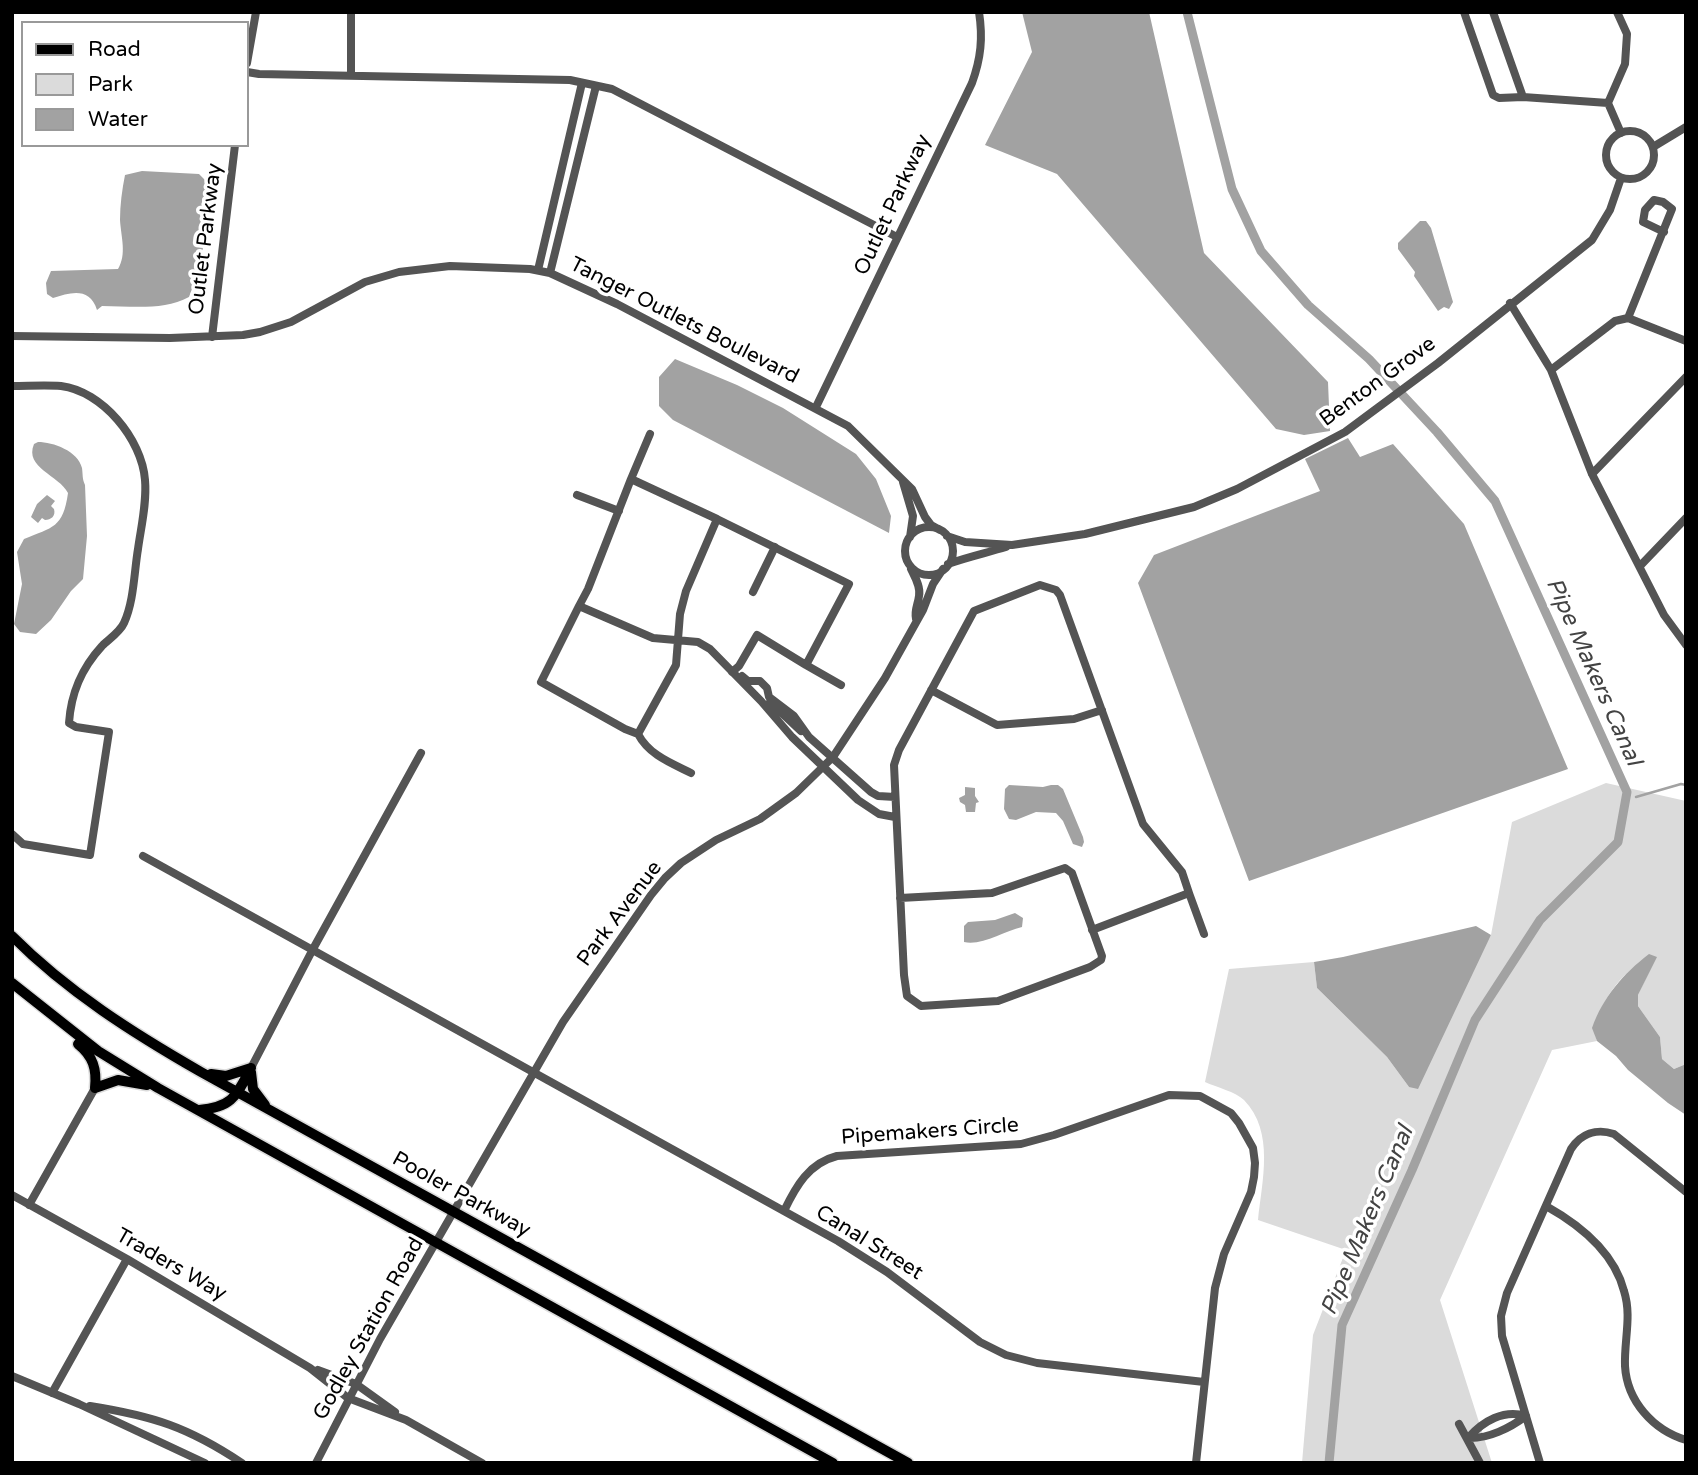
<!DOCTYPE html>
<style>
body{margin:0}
#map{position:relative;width:1698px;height:1475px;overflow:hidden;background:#fff;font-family:"Varela Round",sans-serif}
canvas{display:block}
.frame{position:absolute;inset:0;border:14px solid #000;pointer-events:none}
.legend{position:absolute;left:21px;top:21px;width:228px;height:126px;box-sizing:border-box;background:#fff;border:2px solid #999;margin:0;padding:9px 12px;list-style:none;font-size:21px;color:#000}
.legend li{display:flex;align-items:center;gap:14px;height:35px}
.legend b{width:35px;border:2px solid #999}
</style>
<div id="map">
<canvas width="1698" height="1475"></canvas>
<div class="frame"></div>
<ul class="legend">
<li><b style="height:9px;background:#000"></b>Road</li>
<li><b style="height:19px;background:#dbdbdb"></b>Park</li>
<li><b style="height:19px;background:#a2a2a2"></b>Water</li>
</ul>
</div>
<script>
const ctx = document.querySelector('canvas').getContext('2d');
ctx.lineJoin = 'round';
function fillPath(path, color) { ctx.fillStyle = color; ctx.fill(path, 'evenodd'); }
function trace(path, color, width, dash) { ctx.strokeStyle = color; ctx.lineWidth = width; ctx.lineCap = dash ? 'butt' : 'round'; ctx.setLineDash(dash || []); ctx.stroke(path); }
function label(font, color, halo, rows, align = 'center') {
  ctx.font = font + ' "Varela Round",sans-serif'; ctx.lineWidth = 7; ctx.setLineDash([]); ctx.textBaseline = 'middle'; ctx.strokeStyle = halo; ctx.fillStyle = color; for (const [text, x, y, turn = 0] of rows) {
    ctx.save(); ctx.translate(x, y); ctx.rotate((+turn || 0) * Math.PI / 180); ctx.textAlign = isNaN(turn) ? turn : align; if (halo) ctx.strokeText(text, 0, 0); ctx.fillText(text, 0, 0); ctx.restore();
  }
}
const green = new Path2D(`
 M 1606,783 L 1686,801 L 1686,1064 L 1674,1069 L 1662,1059 L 1660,1037 L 1638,1006 L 1638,995 L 1656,957 C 1622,968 1605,996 1593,1028 L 1597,1041 L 1552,1050 L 1440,1300 L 1492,1463 L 1302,1463 L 1313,1335 L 1346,1250 L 1258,1220 C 1262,1181 1275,1132 1244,1100 C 1236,1092 1216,1087 1205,1082 L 1229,969 L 1314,962 L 1317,988 L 1387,1057 L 1409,1087 L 1491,935 L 1512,822 Z`);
const water = new Path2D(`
 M 1022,12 L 1149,12 L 1204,253 L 1328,382 L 1330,431 L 1304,435 L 1276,429 L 1057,174 L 985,145 L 1032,52 Z
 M 142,171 L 199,174 L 208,183 C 208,222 204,261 189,297 C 163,311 131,306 102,306 L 97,310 C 90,287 71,292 53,298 L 47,294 L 46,283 L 51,271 L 118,269 C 127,254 121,237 120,220 C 120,205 122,190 125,175 Z
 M 1420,221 L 1426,221 L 1431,228 L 1453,302 L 1449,309 L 1444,307 L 1438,311 L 1414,276 L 1415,272 L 1398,249 L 1398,243 Z
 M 675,359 L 737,385 L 783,408 L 856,454 L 876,479 L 891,516 L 889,533 L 673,420 L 659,406 L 659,377 Z
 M 1348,438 L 1360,457 L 1393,444 L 1464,524 L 1568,769 L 1249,881 L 1138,583 L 1154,555 L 1320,491 L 1305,459 Z
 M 38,442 C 53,442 78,451 82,468 C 83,475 82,478 85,485 L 87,536 L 83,579 L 71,591 L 51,620 L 36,634 L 20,632 L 14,624 L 22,584 L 17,552 L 24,539 C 53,527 63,528 68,493 C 59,475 24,468 34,444 Z
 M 47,495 L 55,501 L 51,506 L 54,509 C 56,516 51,520 45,520 L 42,518 L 38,523 L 31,517 L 37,504 Z
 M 1009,785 L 1043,787 L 1051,785 L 1058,785 L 1063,789 L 1083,837 L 1084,842 L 1082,847 L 1073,844 L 1063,821 L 1056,813 L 1036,812 L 1016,820 L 1009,819 L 1004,809 L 1005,789 Z
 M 965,787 L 975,788 L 975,796 L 979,802 L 976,803 L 975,812 L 966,812 L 965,805 L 960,802 L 959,798 L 965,795 Z
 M 1015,913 L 1023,918 L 1022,927 C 1004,931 982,946 964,942 L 964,926 L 968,922 L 995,920 Z
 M 1476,926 L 1491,935 L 1418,1089 L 1409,1087 L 1387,1057 L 1317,988 L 1314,962 L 1343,957 Z
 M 1649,954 L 1657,957 L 1638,995 L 1638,1006 L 1660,1037 L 1662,1059 L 1674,1069 L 1686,1064 L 1686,1115 L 1668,1103 L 1628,1070 L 1616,1056 L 1597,1041 L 1592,1028 C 1603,997 1623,974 1649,954 Z`);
const stream = new Path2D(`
 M 1636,797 L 1681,784 L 1686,785`);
const canal = new Path2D(`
 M 1187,12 L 1232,189 L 1261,251 L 1308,305 L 1369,359 L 1437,432 L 1495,501 L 1627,792 L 1618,842 L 1540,920 L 1475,1020 L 1412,1170 L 1342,1325 L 1329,1463`);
const minor = new Path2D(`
 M 1464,12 L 1493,95 L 1499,98 L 1523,97 L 1608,103
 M 1493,12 L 1523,97
 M 1617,12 L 1627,34 L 1625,64 L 1608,103 L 1621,133
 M 247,63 L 256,12
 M 247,72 L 259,74 L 570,80 L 612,89 L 897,237
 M 351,75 L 351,12
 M1606 155a24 24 0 1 1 48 0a24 24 0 1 1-48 0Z
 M 1653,147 L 1686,127
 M 538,270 L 582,83
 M 550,273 L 596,86
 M 1510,303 L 1551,370 L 1592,474 L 1664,615 L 1686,645
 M 1628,318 L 1672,209 L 1663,202 L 1654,200 L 1645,210 L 1643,222 L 1664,232
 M 12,336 L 170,338 L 243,335 L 260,332 L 291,322 L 365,282 L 399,272 L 450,266 L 530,269 L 550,273 L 617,304 L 848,426 L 912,489 L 925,517 L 931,525 L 940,530
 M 212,337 L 235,145
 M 1551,370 L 1615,321 L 1628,318 L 1686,341
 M 12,386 C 28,386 45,385 61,386 C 102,391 142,439 145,480 C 147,503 141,527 138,549 C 134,573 134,601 124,623 C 120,632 109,639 102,646 C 81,669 71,693 69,723 L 76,727 L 109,732 L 90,855 L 23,844 L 12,834
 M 816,407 L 972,83 C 981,58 983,38 979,12
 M 1592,474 L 1686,377
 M 631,479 L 650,434
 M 903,482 L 913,516 L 910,537
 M 577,495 L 619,511
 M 717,519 L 849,584 L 806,665 L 757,635 L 739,666 L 732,672
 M905 551a24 24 0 1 1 48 0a24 24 0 1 1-48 0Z
 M 947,536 L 965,542 L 1012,545 L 1085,534 L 1194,507 L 1237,489 L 1345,432 L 1438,363 L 1592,240 L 1610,210 L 1621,178
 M 948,564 C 967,557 986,553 1006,547
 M 1640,566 L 1686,518
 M 911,569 C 915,577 921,587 919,596 C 918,605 914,610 916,619
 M 753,592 L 775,547
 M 579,606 L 588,589 L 631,479 L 717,519 L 686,591 L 680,614 L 676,665 L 638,734 L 625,729 L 541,682 L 579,606 L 653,638 L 698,642 L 710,649 L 761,701 L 792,737 L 858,800 L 879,814 L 895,817
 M 806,665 L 841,685
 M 742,676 L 748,681 L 760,681 L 767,688 L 769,697 L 794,716 L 809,737 L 871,792 L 878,796 L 895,797
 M 931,690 L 997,725 L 1074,719 L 1102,710
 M 770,702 L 801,731
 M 638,734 C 649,755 671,763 691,773
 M 143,856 L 838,1241 L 887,1272 L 980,1342 L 1006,1355 L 1037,1363 L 1204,1382
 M 900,898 L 992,893 L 1065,868 L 1072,873 L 1102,956 L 1101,960 L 1090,967 L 998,1001 L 921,1006 L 907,996 L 904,975 L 894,765 L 899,750 L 974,611 L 1040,585 L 1056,590 L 1060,595 L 1143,824 L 1182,872 L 1189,893
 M 1092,930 L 1189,893 L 1204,934
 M 251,1068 L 313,949 L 421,753
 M 12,1195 L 127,1259 L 310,1368 L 348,1398 L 406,1420 L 482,1463
 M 29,1205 L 95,1088
 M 1546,1206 C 1580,1225 1614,1252 1624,1291 C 1632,1316 1624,1340 1625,1366 C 1627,1401 1653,1430 1686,1440
 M 784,1211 C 796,1186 809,1163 837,1156 L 1021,1144 L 1054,1135 L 1169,1095 L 1200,1096 L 1231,1113 L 1239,1123 L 1253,1148 L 1255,1163 L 1254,1177 L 1251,1192 L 1224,1254 L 1215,1288 L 1196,1463
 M 318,1370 L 356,1384 L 395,1412
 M 12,1376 L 79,1404 L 205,1463
 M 52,1393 L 127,1259
 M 90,1406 C 153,1416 188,1427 242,1463
 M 1459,1424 L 1480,1463
 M 1468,1438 C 1483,1421 1504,1409 1526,1416
 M 1468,1438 C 1488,1439 1510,1428 1526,1416
 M 316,1463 L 380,1339 L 563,1022 L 651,895 L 665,878 L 681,863 L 716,840 L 760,819 L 796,793 L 833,757 L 885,678 L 923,610 L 933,584 L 943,569
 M 1540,1463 L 1502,1336 L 1501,1316 L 1507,1293 L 1571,1149 C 1581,1134 1596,1128 1614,1134 L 1686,1192`);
const major = new Path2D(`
 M 12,936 C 68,992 133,1033 201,1072 L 908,1463
 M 12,983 L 98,1051 L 158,1088 L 833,1463
 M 78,1044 C 93,1056 97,1069 95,1088 L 118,1080 L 147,1085
 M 251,1072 L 253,1089 L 265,1105
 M 211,1074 L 226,1076 L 251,1068
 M 199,1110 C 233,1107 236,1096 251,1068`);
const streetNames = [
 ["Outlet Parkway",893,205,-65],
 ["Outlet Parkway",206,239,-83],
 ["Tanger Outlets Boulevard",684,321,27],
 ["Benton Grove",1378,382,-36],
 ["Park Avenue",620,914,-53],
 ["Pipemakers Circle",930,1132,-4],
 ["Pooler Parkway",461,1195,29],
 ["Canal Street",869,1243,32],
 ["Traders Way",171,1265,30],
 ["Godley Station Road",369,1329,-61]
];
const waterNames = [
 ["Pipe Makers Canal",1593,672,66],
 ["Pipe Makers Canal",1368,1221,-67]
];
fillPath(green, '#dbdbdb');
fillPath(water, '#a2a2a2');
trace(stream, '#a2a2a2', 2.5);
trace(canal, '#a2a2a2', 9);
trace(major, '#dbdbdb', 13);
trace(minor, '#545454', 8);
trace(major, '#000', 10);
label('21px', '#000', '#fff', streetNames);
label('italic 23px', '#434343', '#fff', waterNames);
</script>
